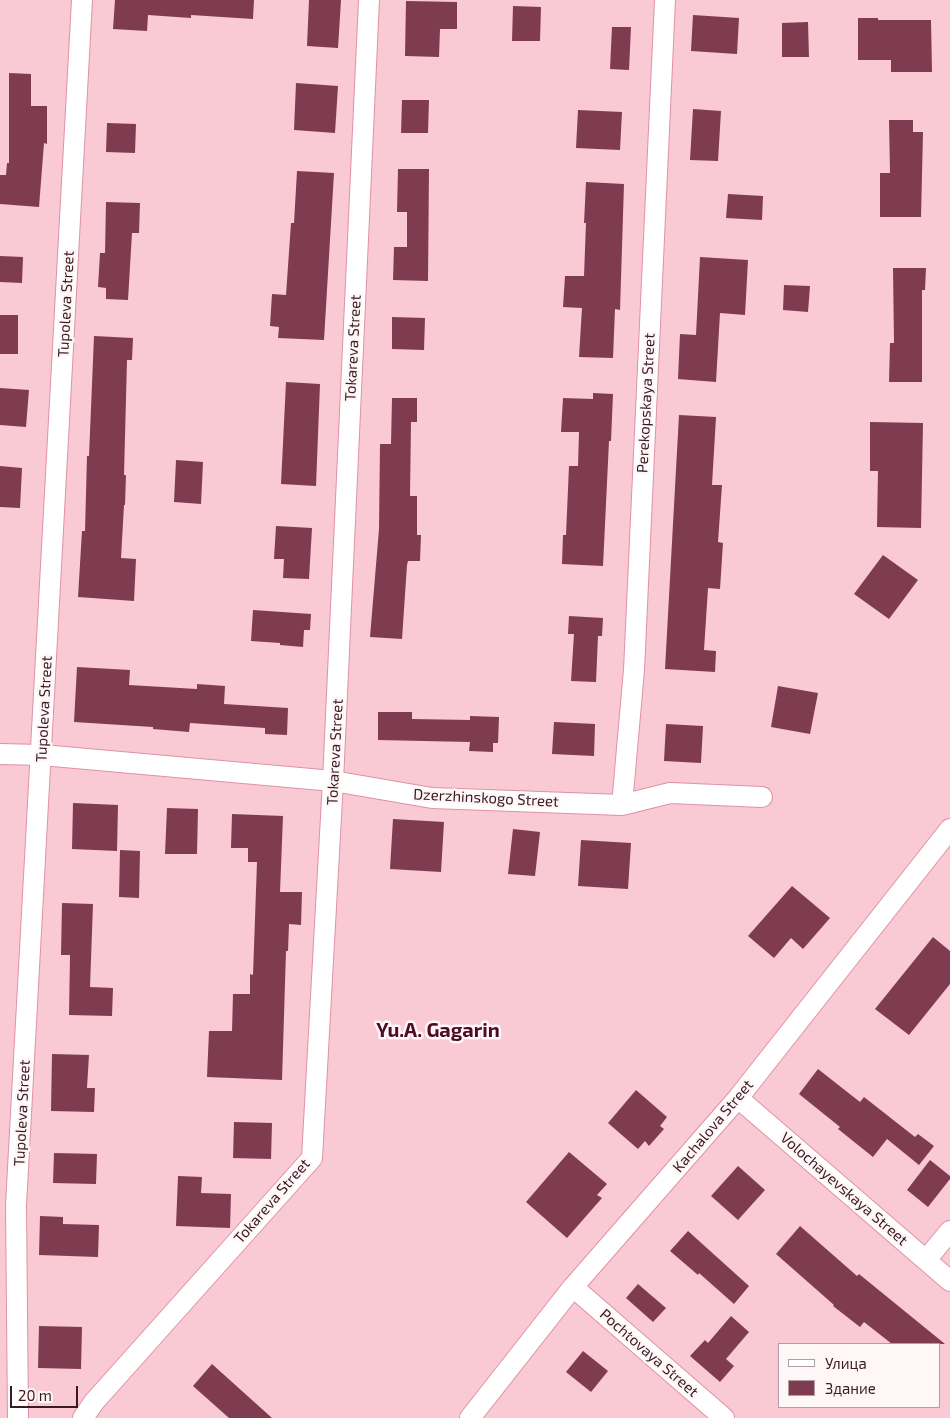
<!DOCTYPE html>
<meta charset="utf-8">
<style>
body{margin:0}
#map{position:relative;width:950px;height:1418px;overflow:hidden;background:#f9c9d4;font-family:"Exo 2",sans-serif}
canvas{display:block}
.legend{position:absolute;left:778px;top:1343px;width:162px;height:65px;box-sizing:border-box;background:#fff6f8;border:1px solid #af9ea3;margin:0;padding:6px 9px;list-style:none;font-size:15px;color:#381b23}
.legend li{display:flex;align-items:center;gap:10px;height:25px}
.legend b{width:25px;border:1px solid #af9ea3}
.scale{position:absolute;left:10px;top:1386px;width:68px;height:22px;box-sizing:border-box;border:2px solid #381b23;border-top:0;padding-left:6px;font-size:15px;line-height:18px;white-space:nowrap;color:#381b23;-webkit-text-stroke:4px #fff6f8;paint-order:stroke}
</style>
<div id="map">
<canvas width="950" height="1418"></canvas>
<ul class="legend">
<li><b style="height:6px;background:#fff"></b>Улица</li>
<li><b style="height:14px;background:#7f3c50"></b>Здание</li>
</ul>
<div class="scale">20 m</div>
</div>
<script>
const ctx = document.querySelector('canvas').getContext('2d');
ctx.lineJoin = 'round';
function fillPath(path, color) { ctx.fillStyle = color; ctx.fill(path, 'evenodd'); }
function trace(path, color, width, dash) { ctx.strokeStyle = color; ctx.lineWidth = width; ctx.lineCap = dash ? 'butt' : 'round'; ctx.setLineDash(dash || []); ctx.stroke(path); }
function label(font, color, halo, rows, align = 'center') {
  ctx.font = font + ' "Exo 2",sans-serif'; ctx.lineWidth = 5; ctx.setLineDash([]); ctx.textBaseline = 'middle'; ctx.strokeStyle = halo; ctx.fillStyle = color; for (const [text, x, y, turn = 0] of rows) {
    ctx.save(); ctx.translate(x, y); ctx.rotate((+turn || 0) * Math.PI / 180); ctx.textAlign = isNaN(turn) ? turn : align; if (halo) ctx.strokeText(text, 0, 0); ctx.fillText(text, 0, 0); ctx.restore();
  }
}
const building = new Path2D(`
 M 115,0 L 254,0 L 253,19 L 191,15 L 191,18 L 148,15 L 147,31 L 113,29 Z
 M 309,0 L 341,0 L 338,48 L 307,46 Z
 M 406,1 L 457,2 L 457,29 L 440,29 L 439,57 L 405,56 Z
 M 513,6 L 541,7 L 540,41 L 512,41 Z
 M 693,15 L 739,18 L 737,54 L 691,51 Z
 M 858,18 L 878,18 L 878,20 L 931,20 L 932,72 L 891,72 L 891,60 L 858,60 Z
 M 808,22 L 809,57 L 782,57 L 782,23 Z
 M 612,27 L 631,27 L 629,70 L 610,69 Z
 M 9,73 L 31,74 L 31,106 L 47,106 L 47,144 L 44,143 L 39,207 L 0,204 L 0,175 L 6,175 L 7,163 L 9,163 Z
 M 296,83 L 338,86 L 335,133 L 294,130 Z
 M 402,100 L 429,100 L 428,133 L 401,133 Z
 M 693,109 L 721,111 L 718,161 L 690,160 Z
 M 578,110 L 622,112 L 620,150 L 576,148 Z
 M 889,120 L 913,120 L 913,132 L 923,132 L 921,217 L 880,217 L 880,173 L 890,173 Z
 M 107,123 L 136,124 L 135,153 L 106,152 Z
 M 398,169 L 429,169 L 428,281 L 393,280 L 394,247 L 407,247 L 407,212 L 397,212 Z
 M 297,171 L 334,173 L 324,340 L 278,338 L 279,327 L 270,326 L 272,294 L 286,295 L 291,223 L 294,223 Z
 M 586,182 L 624,184 L 620,310 L 615,309 L 613,358 L 579,357 L 582,308 L 563,307 L 565,276 L 584,276 L 586,223 L 584,223 Z
 M 728,194 L 763,196 L 762,220 L 726,218 Z
 M 106,202 L 140,203 L 139,233 L 132,233 L 128,300 L 106,299 L 106,288 L 98,287 L 100,253 L 105,253 Z
 M 0,256 L 23,257 L 22,283 L 0,282 Z
 M 700,257 L 748,260 L 745,315 L 720,313 L 716,382 L 678,379 L 680,334 L 696,335 Z
 M 893,268 L 926,268 L 925,290 L 922,290 L 922,382 L 889,382 L 890,343 L 894,343 Z
 M 784,285 L 810,286 L 808,312 L 783,310 Z
 M 0,315 L 18,315 L 18,354 L 0,354 Z
 M 392,317 L 425,318 L 424,350 L 392,349 Z
 M 94,336 L 133,338 L 132,360 L 127,360 L 124,475 L 126,475 L 125,505 L 124,505 L 121,558 L 136,559 L 134,601 L 78,597 L 82,531 L 85,531 L 87,456 L 89,456 Z
 M 286,382 L 320,384 L 316,486 L 281,484 Z
 M 0,388 L 29,390 L 26,427 L 0,425 Z
 M 593,393 L 613,394 L 611,441 L 609,441 L 603,566 L 562,564 L 563,535 L 566,535 L 569,466 L 578,466 L 579,432 L 561,432 L 563,398 L 593,399 Z
 M 392,398 L 417,398 L 417,422 L 411,422 L 410,496 L 417,496 L 417,535 L 421,535 L 420,561 L 408,561 L 407,565 L 402,639 L 370,637 L 379,529 L 380,444 L 391,444 Z
 M 679,415 L 716,417 L 712,485 L 722,485 L 718,542 L 723,543 L 720,589 L 708,588 L 704,650 L 716,651 L 715,672 L 665,669 Z
 M 870,422 L 923,423 L 921,528 L 877,527 L 878,471 L 870,471 Z
 M 176,460 L 203,462 L 201,504 L 174,502 Z
 M 0,466 L 22,468 L 20,508 L 0,507 Z
 M 276,526 L 312,528 L 309,579 L 283,578 L 284,559 L 274,559 Z
 M 883,555 L 918,580 L 889,619 L 854,594 Z
 M 253,610 L 311,614 L 310,630 L 304,630 L 303,647 L 280,645 L 280,643 L 251,641 Z
 M 569,616 L 603,618 L 602,636 L 598,636 L 596,682 L 571,681 L 574,634 L 568,634 Z
 M 77,667 L 130,670 L 129,685 L 197,689 L 197,684 L 225,686 L 224,704 L 288,708 L 287,735 L 265,734 L 265,728 L 190,723 L 189,732 L 153,729 L 153,727 L 74,722 Z
 M 778,686 L 818,693 L 810,734 L 771,727 Z
 M 378,712 L 412,712 L 412,719 L 470,720 L 470,716 L 499,717 L 498,743 L 493,743 L 493,752 L 469,751 L 470,742 L 378,740 Z
 M 554,722 L 595,724 L 594,756 L 552,754 Z
 M 666,724 L 703,726 L 701,763 L 664,761 Z
 M 73,803 L 118,805 L 117,851 L 72,849 Z
 M 167,808 L 198,809 L 197,854 L 165,854 Z
 M 232,814 L 283,816 L 280,892 L 302,892 L 301,925 L 289,924 L 288,951 L 286,951 L 282,1080 L 207,1077 L 209,1031 L 232,1031 L 233,994 L 250,994 L 250,974 L 253,975 L 257,862 L 248,862 L 248,848 L 231,848 Z
 M 393,819 L 444,822 L 441,872 L 390,869 Z
 M 513,829 L 540,832 L 535,876 L 508,874 Z
 M 581,840 L 631,843 L 628,889 L 578,886 Z
 M 120,850 L 140,851 L 139,898 L 119,897 Z
 M 792,886 L 830,918 L 803,949 L 791,938 L 774,958 L 748,936 Z
 M 62,903 L 93,904 L 90,987 L 113,988 L 112,1016 L 69,1015 L 70,955 L 61,955 Z
 M 933,937 L 950,951 L 950,984 L 909,1035 L 875,1009 Z
 M 52,1054 L 89,1055 L 87,1088 L 95,1088 L 94,1112 L 51,1111 Z
 M 818,1069 L 860,1102 L 864,1097 L 915,1137 L 918,1134 L 934,1146 L 919,1165 L 887,1139 L 873,1157 L 838,1129 L 840,1127 L 799,1094 Z
 M 636,1090 L 667,1117 L 660,1126 L 664,1129 L 649,1146 L 645,1141 L 638,1149 L 608,1123 Z
 M 234,1122 L 272,1123 L 271,1159 L 233,1158 Z
 M 569,1152 L 607,1184 L 597,1195 L 602,1198 L 567,1238 L 526,1202 Z
 M 54,1153 L 97,1154 L 96,1184 L 53,1183 Z
 M 930,1160 L 950,1176 L 950,1179 L 928,1207 L 907,1190 Z
 M 738,1166 L 765,1190 L 738,1220 L 711,1196 Z
 M 178,1176 L 202,1177 L 201,1193 L 231,1194 L 230,1228 L 176,1226 Z
 M 40,1216 L 63,1217 L 63,1224 L 99,1225 L 98,1257 L 39,1255 Z
 M 800,1226 L 857,1276 L 859,1274 L 945,1344 L 892,1344 L 864,1322 L 860,1327 L 833,1306 L 834,1305 L 776,1254 Z
 M 688,1231 L 749,1286 L 734,1304 L 699,1273 L 698,1275 L 670,1251 Z
 M 638,1284 L 666,1308 L 653,1322 L 626,1298 Z
 M 731,1316 L 749,1332 L 726,1359 L 734,1366 L 720,1382 L 690,1356 L 705,1340 L 708,1343 Z
 M 39,1326 L 82,1327 L 81,1369 L 38,1368 Z
 M 583,1351 L 608,1371 L 591,1392 L 566,1372 Z
 M 212,1364 L 272,1418 L 229,1418 L 193,1386 Z`);
const minor = new Path2D(`
 M 0,754 L 42,755 L 333,781 L 432,798 L 622,805 L 670,793 L 762,797
 M 622,805 L 634,670 L 665,0
 M 738,1098 L 950,1281
 M 926,1260 L 950,1231
 M 573,1287 L 724,1418
 M 18,1418 L 16,1205 L 82,0
 M 83,1418 L 94,1402 L 312,1158 L 333,781 L 369,0
 M 470,1418 L 573,1287 L 738,1098 L 950,829`);
const streetNames = [
 ["Tupoleva Street",66,304,-87],
 ["Tokareva Street",353,348,-87],
 ["Perekopskaya Street",646,403,-87],
 ["Tupoleva Street",44,709,-87],
 ["Tokareva Street",335,752,-87],
 ["Dzerzhinskogo Street",486,798,3],
 ["Tupoleva Street",22,1113,-87],
 ["Kachalova Street",713,1126,-50],
 ["Volochayevskaya Street",844,1189,41],
 ["Tokareva Street",272,1201,-49],
 ["Pochtovaya Street",649,1353,41]
];
const districtNames = [
 ["Yu.A. Gagarin",438,1030]
];
fillPath(building, '#7f3c50');
trace(minor, '#df92a6', 22);
trace(minor, '#fff', 20);
label('15px', '#381b23', '#fff6f8', streetNames);
label('bold 20px', '#4d0d26', '#fff6f8', districtNames);
</script>
